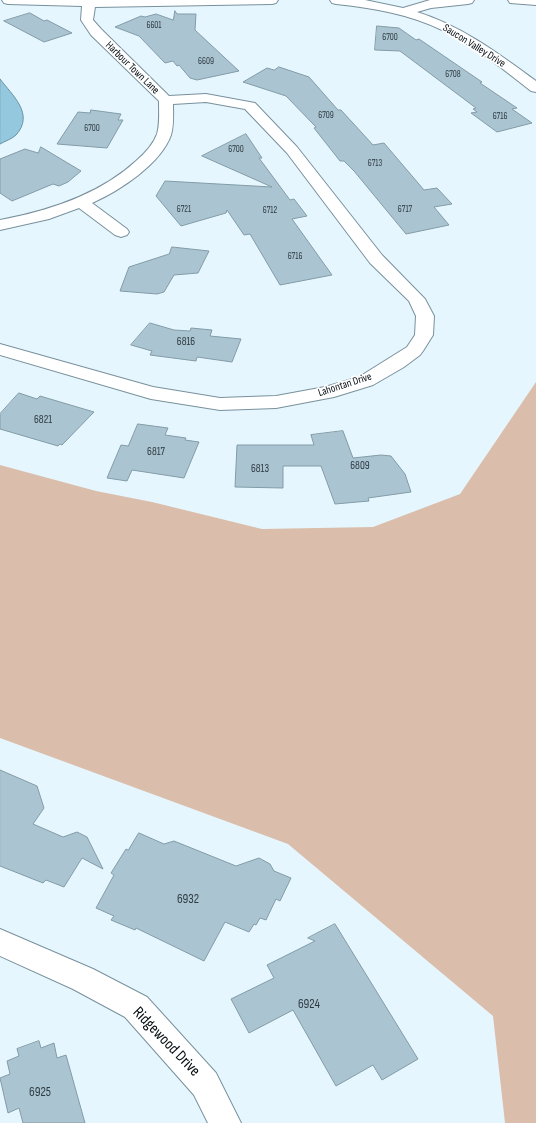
<!DOCTYPE html>
<style>
body{margin:0}
canvas{display:block;background:#e6f6fe}
</style>
<canvas width="536" height="1123"></canvas>
<script>
const ctx = document.querySelector('canvas').getContext('2d');
ctx.lineJoin = 'round';
function fillPath(path, color) { ctx.fillStyle = color; ctx.fill(path, 'evenodd'); }
function trace(path, color, width, dash) { ctx.strokeStyle = color; ctx.lineWidth = width; ctx.lineCap = dash ? 'butt' : 'round'; ctx.setLineDash(dash || []); ctx.stroke(path); }
function label(font, color, halo, rows, align = 'center') {
  ctx.font = font + ' "Sofia Sans Condensed",sans-serif'; ctx.lineWidth = 3.5; ctx.setLineDash([]); ctx.textBaseline = 'middle'; ctx.strokeStyle = halo; ctx.fillStyle = color; for (const [text, x, y, turn = 0] of rows) {
    ctx.save(); ctx.translate(x, y); ctx.rotate((+turn || 0) * Math.PI / 180); ctx.textAlign = isNaN(turn) ? turn : align; if (halo) ctx.strokeText(text, 0, 0); ctx.fillText(text, 0, 0); ctx.restore();
  }
}
const green = new Path2D(`
 M 536,382 L 536,1123 L 505,1123 L 493,1016 L 288,844 L 0,738 L 0,465 L 96,491 L 152,502 L 262,529 L 373,527 L 460,494 Z`);
const water = new Path2D(`
 M 0,79 C 12,95 35,114 16,135 C 12,139 5,141 0,144 Z`);
const building = new Path2D(`
 M 175,11 L 177,14 L 196,14 L 195,30 L 239,71 L 197,80 L 190,78 L 179,65 L 177,66 L 173,61 L 165,63 L 139,36 L 115,27 L 141,16 L 145,17 L 156,14 L 173,20 Z
 M 30,13 L 44,21 L 47,20 L 72,33 L 44,42 L 4,21 Z
 M 377,26 L 399,28 L 416,40 L 419,39 L 482,82 L 480,83 L 517,108 L 512,109 L 532,123 L 497,132 L 471,113 L 477,112 L 473,109 L 476,108 L 400,51 L 375,50 Z
 M 279,67 L 309,77 L 338,110 L 341,110 L 373,145 L 384,143 L 424,190 L 437,188 L 452,204 L 434,207 L 449,225 L 406,234 L 354,171 L 344,161 L 340,161 L 314,128 L 316,127 L 286,96 L 243,82 L 267,68 L 274,70 Z
 M 91,110 L 121,114 L 118,120 L 123,120 L 107,148 L 57,144 L 78,112 L 90,113 Z
 M 246,134 L 262,158 L 259,158 L 290,200 L 294,199 L 307,216 L 292,219 L 332,275 L 280,285 L 250,234 L 244,235 L 227,210 L 226,213 L 181,226 L 156,196 L 165,181 L 272,187 L 202,156 Z
 M 41,147 L 81,171 L 68,182 L 59,186 L 53,184 L 12,201 L 0,193 L 0,159 L 25,149 L 38,153 Z
 M 172,247 L 209,251 L 198,273 L 174,275 L 164,292 L 157,294 L 120,291 L 129,267 L 169,254 Z
 M 150,323 L 174,330 L 190,331 L 191,328 L 212,330 L 210,336 L 241,339 L 232,362 L 197,357 L 196,361 L 150,355 L 152,351 L 131,345 Z
 M 19,393 L 37,399 L 40,396 L 94,412 L 62,445 L 60,444 L 58,446 L 0,429 L 0,414 Z
 M 138,424 L 168,428 L 165,435 L 186,438 L 185,440 L 199,442 L 184,478 L 132,470 L 127,481 L 107,478 L 121,445 L 128,446 Z
 M 343,431 L 353,458 L 381,455 L 391,456 L 405,474 L 411,492 L 368,498 L 369,501 L 335,504 L 321,466 L 283,466 L 283,488 L 235,487 L 237,445 L 314,445 L 311,435 Z
 M 0,770 L 37,786 L 44,808 L 33,824 L 63,837 L 77,832 L 87,837 L 103,869 L 82,858 L 64,887 L 46,880 L 43,883 L 0,866 Z
 M 139,833 L 164,844 L 174,841 L 236,866 L 259,858 L 270,864 L 274,871 L 291,878 L 280,901 L 276,899 L 266,920 L 260,918 L 256,925 L 254,924 L 249,932 L 225,922 L 204,961 L 136,928 L 135,930 L 111,920 L 114,916 L 96,908 L 114,875 L 111,873 L 126,849 L 128,850 Z
 M 335,924 L 418,1059 L 382,1080 L 373,1065 L 336,1086 L 293,1010 L 249,1033 L 231,999 L 274,978 L 267,965 L 315,941 L 308,938 Z
 M 39,1041 L 41,1048 L 54,1043 L 57,1058 L 66,1055 L 85,1123 L 23,1123 L 19,1108 L 8,1113 L 0,1078 L 10,1074 L 7,1061 L 19,1056 L 17,1049 Z`);
const street = new Path2D(`
 M 2,0 L 278,0 L 276,3 L 272,4 L 95,7 L 93,20 L 101,29 L 169,96 L 206,94 L 255,103 L 297,147 L 382,255 L 425,299 L 434,316 L 433,335 L 423,351 L 420,355 L 404,367 L 373,385 L 334,397 L 276,408 L 220,410 L 151,399 L 0,355 L 0,344 L 153,387 L 220,398 L 276,396 L 325,387 L 359,377 L 407,347 L 415,335 L 416,316 L 409,301 L 370,263 L 287,153 L 245,109 L 206,102 L 173,104 C 173,114 174,125 171,135 C 161,164 119,191 92,203 L 127,229 L 129,232 L 127,235 L 121,237 L 115,235 L 79,208 L 49,219 L 0,230 L 0,220 C 48,211 99,195 136,161 C 144,154 153,145 157,134 C 160,124 159,112 159,101 L 91,35 L 81,20 L 82,6 L 8,4 L 4,3 Z
 M 330,0 L 365,0 L 403,8 L 430,0 L 474,0 L 472,3 L 468,4 L 431,8 L 417,12 C 462,26 499,54 536,81 L 536,92 L 531,91 C 503,69 475,46 442,30 C 409,14 373,8 336,4 L 332,3 Z
 M 508,0 L 536,0 L 536,5 L 510,3 Z
 M 0,929 L 93,969 L 147,997 L 216,1073 L 241,1123 L 208,1123 L 194,1095 L 125,1017 L 73,989 L 0,956 Z`);
const farNumbernames = [
 ["6601",154,26],
 ["6700",390,38],
 ["6609",206,62],
 ["6708",453,75],
 ["6709",326,116],
 ["6716",500,117],
 ["6700",92,129],
 ["6700",236,150],
 ["6713",375,164],
 ["6721",184,210],
 ["6717",405,210],
 ["6712",270,211],
 ["6716",295,257]
];
const farStreetnames = [
 ["Saucon Valley Drive",474,46,32],
 ["Harbour Town Lane",132,68,44],
 ["Lahontan Drive",345,385,-18]
];
const numberNames = [
 ["6816",186,342],
 ["6821",43,420],
 ["6817",156,452],
 ["6809",360,466],
 ["6813",260,469]
];
const nearNumbernames = [
 ["6932",188,900],
 ["6924",309,1005],
 ["6925",40,1093]
];
const nearStreetnames = [
 ["Ridgewood Drive",166,1042,46]
];
fillPath(green, '#dabeab');
fillPath(water, '#94c8df');
trace(water, '#6990a1', 1);
fillPath(building, '#aac4d1');
trace(building, '#829ca7', 1);
trace(street, '#78919c', 2);
fillPath(street, '#fff');
label('9px', '#2e3b41', null, farNumbernames);
label('11px', '#050d11', '#fff', farStreetnames);
label('11px', '#2e3b41', null, numberNames);
label('13px', '#2e3b41', null, nearNumbernames);
label('16px', '#050d11', '#fff', nearStreetnames);
</script>
